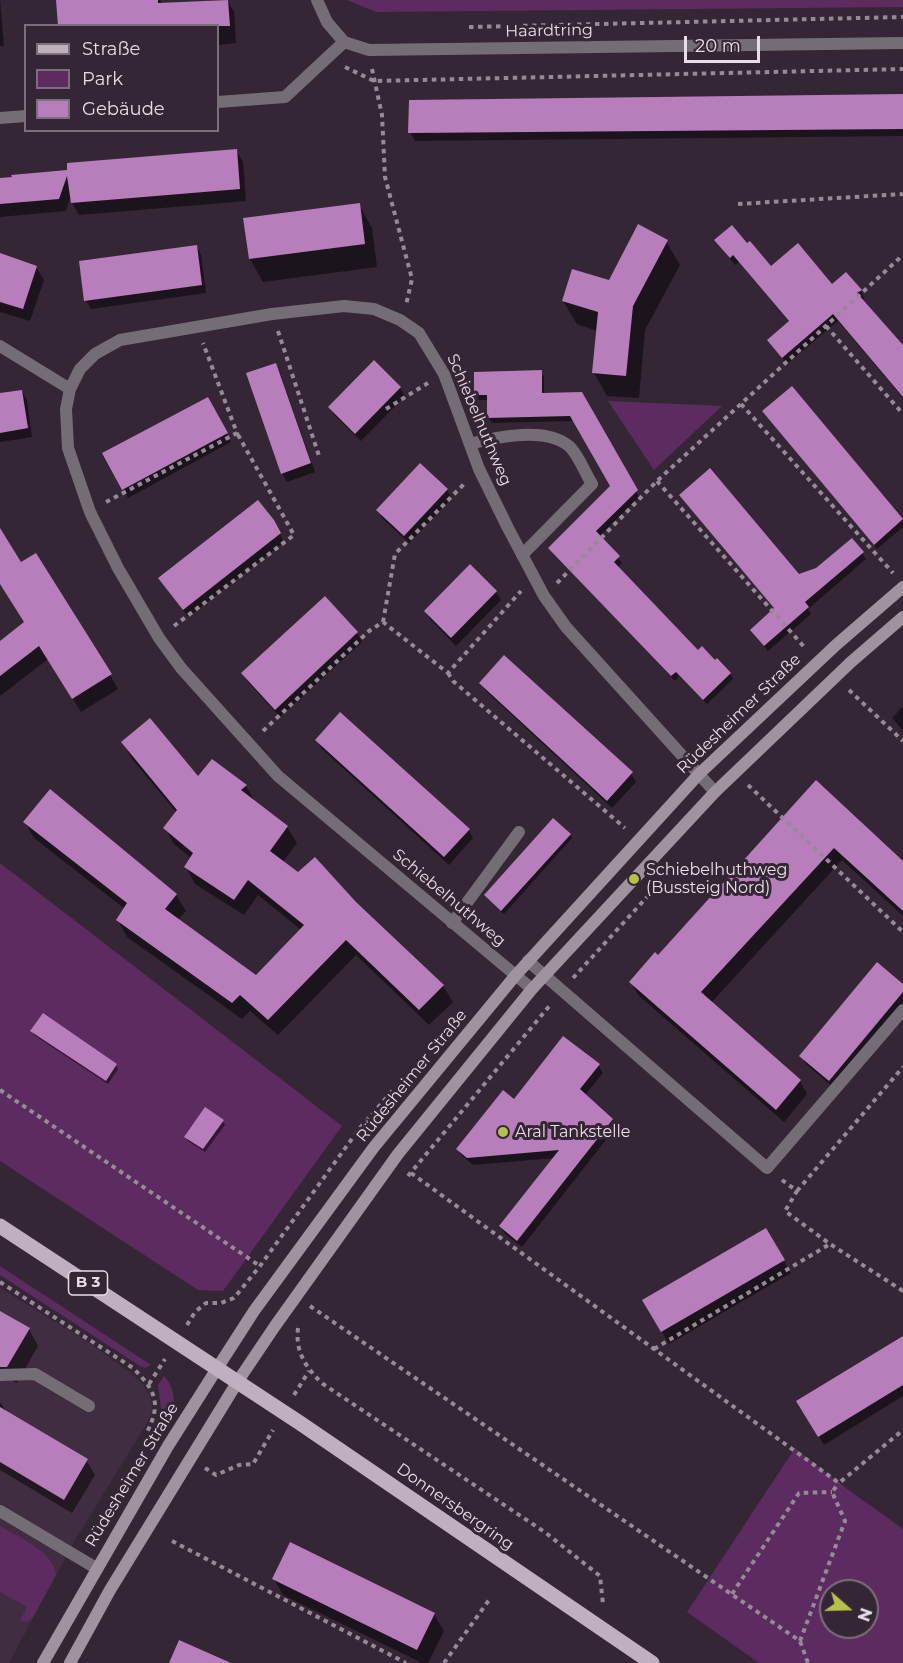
<!DOCTYPE html>
<meta charset="utf-8">
<style>
body{margin:0}
#map{position:relative;width:903px;height:1663px;overflow:hidden;background:#342635;font-family:Montserrat,sans-serif}
canvas{display:block}
.legend{position:absolute;left:24px;top:24px;width:195px;height:108px;box-sizing:border-box;background:#342635;border:2px solid #7c6f7c;margin:0;padding:8px 10px;list-style:none;font-size:18px;color:#e7dde7}
.legend li{display:flex;align-items:center;gap:12px;height:30px}
.legend b{width:30px;border:2px solid #7c6f7c}
.north{position:absolute;left:819px;top:1579px;width:60px;height:60px;box-sizing:border-box;background:#342635;border:2px solid #7c6f7c;border-radius:50%;rotate:110deg;font-size:16px;font-weight:700;line-height:24px;text-align:center;color:#e7dde7}
.north::after{content:'';display:block;margin:auto;width:21px;height:27px;background:#b5c24a;clip-path:polygon(50% 0,100% 100%,50% 72%,0 100%)}
.scale{position:absolute;left:684px;top:36px;width:76px;height:27px;box-sizing:border-box;border:3px solid #e7dde7;border-top:0;padding-left:8px;font-size:18px;line-height:21px;white-space:nowrap;color:#e7dde7;-webkit-text-stroke:4px #342635;paint-order:stroke}
</style>
<div id="map">
<canvas width="903" height="1663"></canvas>
<ul class="legend">
<li><b style="height:8px;background:#bfafbf"></b>Straße</li>
<li><b style="height:16px;background:#5c2b5f"></b>Park</li>
<li><b style="height:16px;background:#b87dbb"></b>Gebäude</li>
</ul>
<div class="north">N</div>
<div class="scale">20 m</div>
</div>
<script>
const ctx = document.querySelector('canvas').getContext('2d');
ctx.lineJoin = 'round';
function fillPath(path, color) { ctx.fillStyle = color; ctx.fill(path, 'evenodd'); }
function trace(path, color, width, dash) { ctx.strokeStyle = color; ctx.lineWidth = width; ctx.lineCap = dash ? 'butt' : 'round'; ctx.setLineDash(dash || []); ctx.stroke(path); }
function label(font, color, halo, rows, align = 'center') {
  ctx.font = font + ' Montserrat,sans-serif'; ctx.lineWidth = 6; ctx.setLineDash([]); ctx.textBaseline = 'middle'; ctx.strokeStyle = halo; ctx.fillStyle = color; for (const [text, x, y, turn = 0] of rows) {
    ctx.save(); ctx.translate(x, y); ctx.rotate((+turn || 0) * Math.PI / 180); ctx.textAlign = isNaN(turn) ? turn : align; if (halo) ctx.strokeText(text, 0, 0); ctx.fillText(text, 0, 0); ctx.restore();
  }
}
const built = new Path2D(`
 M 0,1288 L 88,1342 L 128,1371 L 142,1383 L 149,1394 L 152,1404 L 152,1413 L 146,1425 L 75,1540 L 9,1663 L 0,1663 Z`);
const green = new Path2D(`
 M 347,0 L 903,0 L 903,7 L 376,12 Z
 M 608,401 L 722,406 L 654,470 Z
 M 0,863 L 342,1126 L 223,1291 L 198,1290 L 0,1161 Z
 M 0,1266 L 151,1365 L 145,1368 L 140,1366 L 0,1275 Z
 M 164,1376 C 179,1393 175,1412 163,1430 L 161,1427 L 162,1417 L 158,1385 Z
 M 795,1448 L 839,1483 L 903,1529 L 903,1663 L 759,1663 L 687,1612 ZM 831,1591 L 867,1591 L 867,1627 L 831,1627 Z
 M 140,1451 L 144,1454 L 95,1535 L 92,1533 Z
 M 0,1526 C 19,1538 54,1551 56,1575 L 33,1617 L 28,1621 L 20,1621 L 27,1607 L 0,1592 Z`);
const shadow = new Path2D(`
 M 0,0 L 4,46 L 0,46 Z
 M 58,0 L 160,0 L 163,4 L 227,0 L 234,12 L 236,43 L 218,45 L 218,26 Z
 M 903,96 L 903,136 L 415,141 L 410,132 Z
 M 236,150 L 243,162 L 246,201 L 79,215 L 72,203 L 71,195 L 66,211 L 0,217 L 0,179 Z
 M 359,205 L 372,228 L 377,267 L 263,282 L 250,259 Z
 M 716,240 L 771,269 L 832,286 L 860,290 L 864,298 L 862,300 L 903,351 L 903,398 L 838,321 L 787,364 L 769,340 L 789,322 L 739,262 L 735,265 Z
 M 666,241 L 680,265 L 645,330 L 639,398 L 607,396 L 594,373 L 597,331 L 577,324 L 563,301 L 610,282 Z
 M 197,247 L 201,255 L 206,293 L 91,309 L 86,301 Z
 M 0,255 L 36,267 L 44,280 L 30,321 L 0,312 Z
 M 276,364 L 280,373 L 315,472 L 287,482 L 282,473 Z
 M 541,372 L 544,377 L 544,395 L 581,394 L 639,497 L 599,537 L 622,563 L 617,568 L 698,652 L 730,673 L 733,679 L 707,704 L 679,676 L 675,681 L 550,548 L 612,486 L 575,421 L 492,423 L 489,418 L 488,400 L 479,400 L 476,395 Z
 M 400,388 L 405,396 L 361,441 L 335,416 L 330,407 Z
 M 792,388 L 903,520 L 903,527 L 877,549 L 767,416 Z
 M 22,391 L 27,400 L 32,437 L 0,442 L 0,395 Z
 M 208,399 L 231,442 L 128,498 L 104,454 Z
 M 447,490 L 452,498 L 409,543 L 382,518 L 378,510 Z
 M 681,495 L 799,576 L 862,553 L 866,559 L 808,609 L 811,614 L 768,651 L 755,636 L 775,609 Z
 M 273,521 L 284,542 L 188,617 L 160,578 Z
 M 0,530 L 21,564 L 110,675 L 118,689 L 81,712 L 48,659 L 0,696 L 0,643 L 26,623 L 0,583 Z
 M 496,592 L 501,600 L 456,646 L 431,620 L 426,612 Z
 M 325,598 L 357,633 L 362,642 L 280,717 L 248,682 L 243,674 Z
 M 481,683 L 631,773 L 636,782 L 612,808 L 486,691 Z
 M 903,706 L 903,731 L 892,718 Z
 M 317,741 L 469,830 L 473,838 L 449,865 L 322,749 Z
 M 123,743 L 198,778 L 212,761 L 246,786 L 255,802 L 287,827 L 297,843 L 283,862 L 298,874 L 355,903 L 443,986 L 453,1002 L 429,1025 L 356,955 L 278,1035 L 250,1011 L 242,1019 L 127,937 L 118,920 L 125,909 L 34,838 L 25,822 L 50,791 L 176,895 L 186,911 L 178,920 L 256,977 L 301,930 L 258,895 L 244,915 L 195,884 L 186,867 L 191,858 L 174,844 L 165,828 L 177,813 L 132,759 Z
 M 816,782 L 903,863 L 903,916 L 842,860 L 711,1003 L 800,1081 L 807,1094 L 784,1122 L 638,995 L 631,982 L 658,957 Z
 M 570,834 L 572,838 L 504,914 L 488,899 L 486,895 Z
 M 903,986 L 903,1006 L 834,1088 L 806,1064 L 801,1056 Z
 M 32,1031 L 116,1065 L 118,1069 L 108,1084 L 34,1035 Z
 M 598,1065 L 603,1073 L 585,1095 L 612,1120 L 616,1127 L 522,1247 L 505,1234 L 501,1227 L 555,1158 L 473,1165 L 462,1156 L 458,1149 L 514,1101 Z
 M 222,1121 L 225,1125 L 205,1152 L 188,1141 L 186,1137 Z
 M 766,1230 L 791,1273 L 669,1344 L 644,1301 Z
 M 0,1312 L 29,1329 L 38,1346 L 17,1383 L 0,1374 Z
 M 903,1337 L 903,1396 L 824,1445 L 798,1402 Z
 M 0,1402 L 8,1414 L 86,1460 L 95,1475 L 72,1513 L 0,1470 Z
 M 274,1579 L 434,1614 L 444,1631 L 428,1663 L 422,1663 L 283,1595 Z`);
const building = new Path2D(`
 M 56,0 L 158,0 L 158,3 L 228,0 L 230,26 L 58,26 Z
 M 903,94 L 903,129 L 408,133 L 409,100 Z
 M 237,149 L 240,189 L 71,203 L 67,176 L 59,199 L 0,204 L 0,178 L 12,177 L 11,175 L 67,170 L 67,163 Z
 M 360,203 L 365,244 L 249,259 L 243,218 Z
 M 638,224 L 668,240 L 633,306 L 626,376 L 592,373 L 598,312 L 562,301 L 572,269 L 609,280 Z
 M 732,225 L 747,243 L 750,241 L 771,266 L 798,243 L 832,284 L 846,272 L 862,290 L 857,293 L 903,345 L 903,397 L 833,314 L 782,358 L 767,340 L 789,321 L 733,255 L 730,258 L 714,240 Z
 M 197,245 L 202,285 L 84,301 L 79,261 Z
 M 0,253 L 37,266 L 23,309 L 0,302 Z
 M 374,360 L 401,387 L 355,434 L 328,407 Z
 M 276,363 L 311,463 L 281,474 L 246,373 Z
 M 542,370 L 542,393 L 582,392 L 638,490 L 596,531 L 620,556 L 614,562 L 698,650 L 702,646 L 715,660 L 717,658 L 731,673 L 703,700 L 676,672 L 671,676 L 548,548 L 610,486 L 570,416 L 487,418 L 487,395 L 474,395 L 474,372 Z
 M 792,386 L 903,519 L 874,545 L 762,411 Z
 M 22,390 L 28,428 L 0,433 L 0,393 Z
 M 208,397 L 228,433 L 122,490 L 102,453 Z
 M 420,463 L 448,489 L 404,536 L 376,510 Z
 M 710,468 L 799,574 L 816,568 L 852,538 L 864,552 L 805,602 L 809,607 L 764,646 L 750,630 L 774,608 L 679,495 Z
 M 258,500 L 274,520 L 281,533 L 183,610 L 158,578 Z
 M 0,528 L 21,562 L 36,553 L 112,674 L 72,699 L 39,646 L 0,676 L 0,641 L 24,622 L 0,584 Z
 M 470,564 L 497,591 L 451,638 L 424,611 Z
 M 325,596 L 358,632 L 275,710 L 241,673 Z
 M 504,655 L 633,772 L 607,801 L 479,683 Z
 M 340,712 L 470,829 L 444,857 L 315,740 Z
 M 150,718 L 198,776 L 212,759 L 247,785 L 241,790 L 288,826 L 270,851 L 298,872 L 315,857 L 356,902 L 444,985 L 419,1010 L 346,940 L 268,1020 L 240,995 L 232,1003 L 116,920 L 127,903 L 23,822 L 50,789 L 177,894 L 165,909 L 256,975 L 304,925 L 248,880 L 234,900 L 184,867 L 193,853 L 163,828 L 177,810 L 121,742 Z
 M 816,780 L 903,861 L 903,911 L 834,848 L 701,992 L 801,1080 L 776,1110 L 629,982 L 655,952 L 658,955 Z
 M 553,818 L 571,834 L 501,911 L 484,895 Z
 M 877,962 L 903,984 L 903,992 L 829,1081 L 799,1056 Z
 M 43,1013 L 117,1064 L 106,1081 L 30,1031 Z
 M 563,1036 L 600,1064 L 580,1089 L 613,1119 L 517,1241 L 499,1226 L 559,1150 L 467,1158 L 456,1149 L 503,1090 L 514,1099 Z
 M 205,1107 L 224,1120 L 203,1149 L 184,1137 Z
 M 766,1228 L 785,1260 L 661,1332 L 642,1300 Z
 M 0,1311 L 30,1328 L 7,1367 L 0,1367 Z
 M 903,1336 L 903,1385 L 818,1437 L 796,1401 Z
 M 0,1407 L 88,1459 L 64,1500 L 0,1462 Z
 M 290,1542 L 435,1613 L 417,1650 L 272,1579 Z
 M 179,1640 L 231,1663 L 169,1663 Z`);
const path = new Path2D(`
 M 469,27 L 903,17
 M 345,67 L 374,81 L 903,69
 M 372,69 L 382,115 L 385,177 L 412,279 L 406,305
 M 738,204 L 903,194
 M 826,326 L 903,414
 M 278,331 L 320,459
 M 741,404 L 893,573
 M 386,409 L 428,383
 M 657,481 L 806,649
 M 106,502 L 237,433 L 203,343
 M 557,583 L 657,481 L 903,255
 M 383,622 L 395,554 L 466,482
 M 174,626 L 294,535 L 237,433
 M 448,673 L 453,681 L 625,828
 M 849,690 L 903,741
 M 263,731 L 369,631 L 383,622 L 448,673 L 521,591
 M 748,785 L 903,932
 M 573,978 L 647,897
 M 0,1090 L 260,1266
 M 411,1173 L 839,1483 L 903,1430
 M 408,1176 L 551,1004
 M 782,1180 L 797,1191 L 785,1211 L 830,1244 L 903,1291
 M 797,1191 L 903,1067
 M 0,1282 L 133,1368 C 155,1390 162,1403 147,1432 L 153,1436
 M 310,1306 L 800,1641 L 808,1663
 M 187,1325 L 195,1312 L 206,1303 L 221,1303 L 234,1298 L 260,1266 L 359,1129 L 394,1089
 M 298,1328 C 295,1352 306,1368 323,1384 L 546,1533 L 600,1576 L 603,1604
 M 654,1349 L 830,1244
 M 149,1384 L 165,1359
 M 294,1395 L 309,1371
 M 205,1468 L 216,1475 L 239,1465 L 253,1464 L 273,1430
 M 172,1541 L 406,1663
 M 732,1594 L 799,1493 L 832,1492
 M 800,1641 L 845,1521 L 832,1492 L 839,1483
 M 444,1663 L 489,1600`);
const service = new Path2D(`
 M 470,444 C 497,437 547,426 570,447 C 579,456 585,473 592,484 L 522,555
 M 452,923 L 519,832
 M 0,1375 L 35,1374 L 89,1406
 M 0,1511 L 96,1568`);
const minor = new Path2D(`
 M 317,0 L 327,22 L 344,42
 M 344,42 L 369,50 L 903,43
 M 218,102 L 285,97 L 344,42
 M 0,118 L 26,116
 M 0,346 L 70,389
 M 528,961 L 767,1168 L 903,1010
 M 532,989 L 278,776 L 181,668 L 159,638 L 118,568 L 90,512 L 68,448 L 66,409 L 70,389 L 80,369 L 95,354 L 120,340 L 272,314 L 344,306 L 374,309 L 400,320 L 419,333 L 444,374 L 479,469 L 508,528 L 544,596 L 566,627 L 715,792`);
const secondary = new Path2D(`
 M 43,1663 L 168,1446 L 218,1367 L 254,1311 L 374,1147 L 515,976 L 699,774 L 836,645 L 903,587
 M 70,1663 L 110,1590 L 238,1381 L 275,1326 L 398,1154 L 532,989 L 715,792 L 851,662 L 903,617`);
const primary = new Path2D(`
 M 0,1226 L 300,1423 L 652,1663`);
const markers = [
 [634,879,6,"#b5c24a"],
 [503,1132,6,"#b5c24a"]
];
const shields = [
 [88,1283,39]
];
const shieldNames = [
 ["B 3",88,1283]
];
const streetNames = [
 ["Haardtring",549,31,-1],
 ["Schiebelhuthweg",479,420,67],
 ["Rüdesheimer Straße",739,714,-44],
 ["Schiebelhuthweg",449,898,40],
 ["Rüdesheimer Straße",412,1076,-51],
 ["Rüdesheimer Straße",132,1475,-59],
 ["Donnersbergring",455,1507,35]
];
const poiNames = [
 ["Schiebelhuthweg",646,870],
 ["(Bussteig Nord)",646,888],
 ["Aral Tankstelle",515,1132]
];
fillPath(built, '#402d41');
fillPath(green, '#5c2b5f');
fillPath(shadow, '#0007');
fillPath(building, '#b87dbb');
trace(path, '#968a96', 4, [4.5, 4.5]);
trace(service, '#756d75', 12);
trace(minor, '#756d75', 12);
trace(secondary, '#9f939f', 12);
trace(primary, '#bfafbf', 15);
for (const [x, y, r, color] of markers) { const dot = new Path2D(); dot.arc(x, y, r, 0, 2 * Math.PI); ctx.fillStyle = color; ctx.fill(dot); trace(dot, '#342635', 2); }
for (const [x, y, w] of shields) { const box = new Path2D(); box.roundRect(x - w / 2, y - 12, w, 24, 4.5); ctx.fillStyle = '#342635'; ctx.fill(box); trace(box, '#e7dde7', 1.5); }
label('bold 15px', '#e7dde7', null, shieldNames);
label('16px', '#e7dde7', '#342635', streetNames);
label('16px', '#e7dde7', '#342635', poiNames, 'left');
</script>
